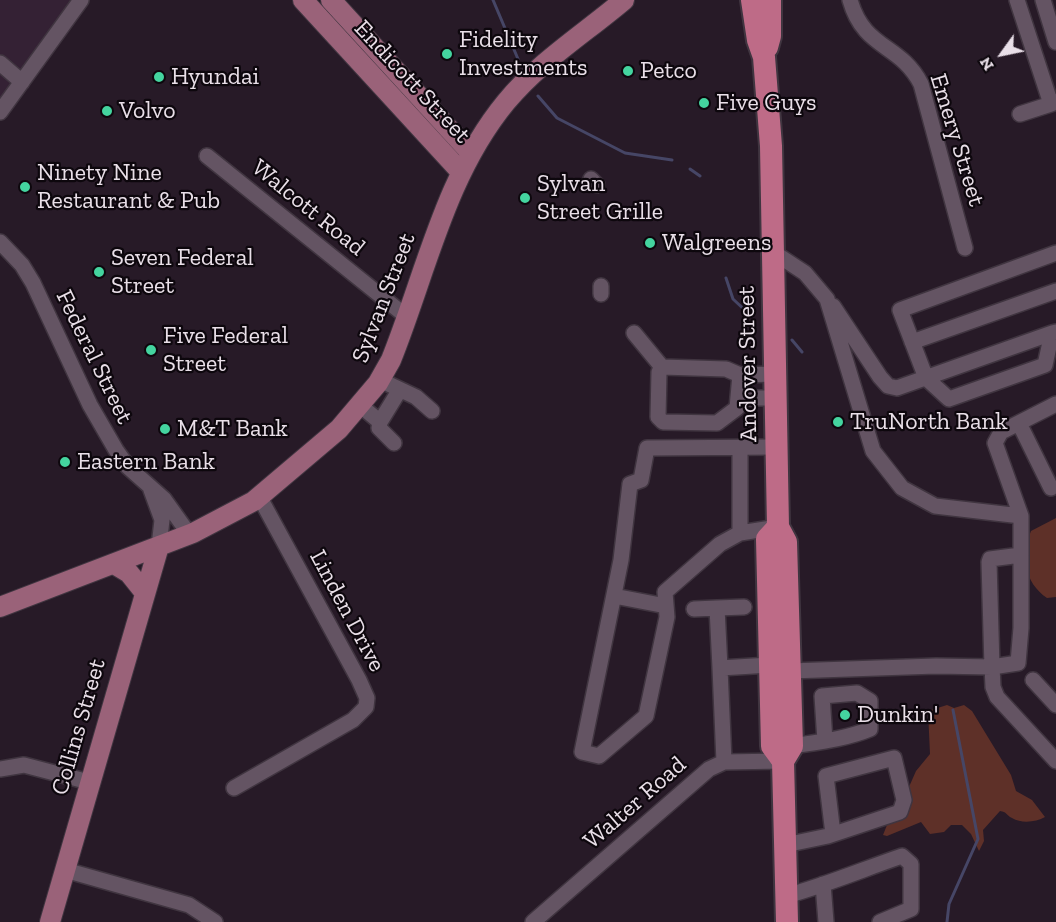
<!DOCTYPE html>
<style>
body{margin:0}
#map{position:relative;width:1056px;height:922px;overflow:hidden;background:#271a27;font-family:"Zilla Slab",serif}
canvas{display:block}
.north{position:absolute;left:972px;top:24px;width:60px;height:60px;-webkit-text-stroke:4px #0d070d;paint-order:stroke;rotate:237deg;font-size:16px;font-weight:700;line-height:24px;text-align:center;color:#e9dfe8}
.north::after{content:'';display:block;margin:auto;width:21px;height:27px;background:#e9dfe8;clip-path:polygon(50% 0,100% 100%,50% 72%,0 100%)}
</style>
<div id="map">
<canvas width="1056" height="922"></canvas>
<div class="north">N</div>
</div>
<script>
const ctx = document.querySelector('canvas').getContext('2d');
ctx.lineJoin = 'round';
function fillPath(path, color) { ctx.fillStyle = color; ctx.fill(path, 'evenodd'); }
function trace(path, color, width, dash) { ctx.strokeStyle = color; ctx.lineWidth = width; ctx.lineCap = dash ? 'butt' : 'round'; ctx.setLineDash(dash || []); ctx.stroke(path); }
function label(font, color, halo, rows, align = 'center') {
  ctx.font = font + ' "Zilla Slab",serif'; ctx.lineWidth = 4.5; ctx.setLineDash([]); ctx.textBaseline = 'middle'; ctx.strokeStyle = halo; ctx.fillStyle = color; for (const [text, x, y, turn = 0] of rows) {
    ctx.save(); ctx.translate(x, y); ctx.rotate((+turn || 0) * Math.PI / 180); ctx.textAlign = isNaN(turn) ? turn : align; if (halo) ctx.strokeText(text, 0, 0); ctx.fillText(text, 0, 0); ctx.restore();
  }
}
const built = new Path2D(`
 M 0,0 L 81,0 L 0,112 Z`);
const green = new Path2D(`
 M 1056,518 L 1056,597 L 1047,598 C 1024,582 1021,557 1031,531 Z
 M 947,705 L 954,708 L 964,705 L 972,711 L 1011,775 L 1016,791 L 1032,800 L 1045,817 C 1036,822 1022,824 1012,818 C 1006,815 1007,812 1000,811 L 983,830 L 984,841 L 979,851 L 971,834 L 962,825 L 951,825 L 944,832 L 930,834 L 921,822 L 887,836 L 883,835 L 887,825 L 903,814 L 905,796 L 916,771 L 930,754 L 928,711 Z`);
const stream = new Path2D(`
 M 493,0 L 518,59
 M 538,96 L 557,118 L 625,153 L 672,160
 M 690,169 L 700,176
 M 726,278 L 733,299 L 750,315
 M 792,340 L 802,352
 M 947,922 L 949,904 L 978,839 L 953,710`);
const minor = new Path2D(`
 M 850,0 C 864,50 900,43 921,84 L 965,248
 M 1017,0 L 1051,104 L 1056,102
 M 1043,0 L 1056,42
 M 0,63 L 22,82
 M 0,112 L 81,0
 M 1020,114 L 1051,104
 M 207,156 L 407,317
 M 591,179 L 597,185
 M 0,242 L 22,265 L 33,283 L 90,405 L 116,450 L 128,467 L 164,499 L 189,534
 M 773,252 L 805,273 L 827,299 L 873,451 L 902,488 L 935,506 L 1021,516
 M 1056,253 L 900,310 L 926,378 L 949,399 L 1045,365 L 1052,333 L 1056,332
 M 601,294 L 601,286
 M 833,306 L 880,377 L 888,386 L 897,388 L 1052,333
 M 634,333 L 662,367 L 726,369 L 740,375 L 775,374
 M 912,342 L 1056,291
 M 662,367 L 659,372 L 658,417 L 663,422 L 717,423 L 737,408 L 740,375
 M 380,380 L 416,397 L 432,411
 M 740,398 L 776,398
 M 361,406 L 380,422 L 399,391
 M 380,422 L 379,428 L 394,443
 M 1019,423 L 1051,488
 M 740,447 L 740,533
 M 777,447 L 647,448 L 641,480 L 630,484 L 621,560 L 582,752 L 599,756 L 646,716 L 667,617 L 665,592 L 720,544 L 740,533 L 778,527
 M 151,490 L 162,520 L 159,546
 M 1021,555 L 990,559 L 989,562 L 992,667 L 1018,663 L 1021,628 L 1021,516 L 995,443 L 1001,432 L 1056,404
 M 614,596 L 666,606
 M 717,608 L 744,607
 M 694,609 L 717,608 L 720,668
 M 790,671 L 936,666 L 992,667 L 993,687 L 997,697 L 1056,761
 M 1033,680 L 1056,705
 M 792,746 C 818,742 846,739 870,729 L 870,701 L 857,693 L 822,696 L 825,741
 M 724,762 L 720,668 L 770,665
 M 0,769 L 24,765 L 89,782
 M 234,788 L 353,720 L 366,707 L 367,698 L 359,680 L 259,496
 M 785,845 L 828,836 L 900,812 L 904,800 L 894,758 L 826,776 L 833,834
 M 65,870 L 189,905 L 215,922
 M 823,884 L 826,922
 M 786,896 C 826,885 864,869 902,856 L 911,864 L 911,909 L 880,922
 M 533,922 L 709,769 L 724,762 L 783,761`);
const major = new Path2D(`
 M 303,0 L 460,171
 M 331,0 L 470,152
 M 114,564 L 129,573 L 145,593
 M 0,607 L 193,533 L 254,501 L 339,429 L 378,383 L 391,360 C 426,273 445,176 506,102 C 539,62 585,33 624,0
 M 50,922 L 159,546`);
const highway = new Path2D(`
 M 752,0 L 758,40 L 764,57 L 771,146 L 778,527 L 786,542 L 792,746 L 783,761 L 787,922
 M 767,47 L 770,36 L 770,0
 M 778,527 L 767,539 L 772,746 L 783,761`);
const markers = [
 [447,54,6,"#44d49f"],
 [628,71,6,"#44d49f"],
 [159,77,6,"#44d49f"],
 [704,103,6,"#44d49f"],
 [107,111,6,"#44d49f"],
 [25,187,6,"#44d49f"],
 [525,198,6,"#44d49f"],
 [650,243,6,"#44d49f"],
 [99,272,6,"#44d49f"],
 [151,350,6,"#44d49f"],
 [838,422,6,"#44d49f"],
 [165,429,6,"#44d49f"],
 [65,462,6,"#44d49f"],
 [845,715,6,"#44d49f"]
];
const poiNames = [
 ["Fidelity",459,40],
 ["Investments",459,68],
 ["Petco",640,71],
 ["Hyundai",171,77],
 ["Five Guys",716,103],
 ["Volvo",119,111],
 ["Ninety Nine",37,173],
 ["Restaurant & Pub",37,201],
 ["Sylvan",537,184],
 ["Street Grille",537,212],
 ["Walgreens",662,243],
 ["Seven Federal",111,258],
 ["Street",111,286],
 ["Five Federal",163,336],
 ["Street",163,364],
 ["TruNorth Bank",850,422],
 ["M&T Bank",177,429],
 ["Eastern Bank",77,462],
 ["Dunkin'",857,715]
];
const streetNames = [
 ["Endicott Street",412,82,47],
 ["Emery Street",957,140,73],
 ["Walcott Road",308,208,39],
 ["Sylvan Street",384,298,-69],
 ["Federal Street",94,357,64],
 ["Andover Street",748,364,-91],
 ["Linden Drive",347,611,62],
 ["Collins Street",79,727,-74],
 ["Walter Road",635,803,-41]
];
fillPath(built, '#342134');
fillPath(green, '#5e3028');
trace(stream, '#464666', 3);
trace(minor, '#403540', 18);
trace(major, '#403540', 22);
trace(highway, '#403540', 26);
trace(minor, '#645463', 15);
trace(major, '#9a6279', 20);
trace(highway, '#be6b87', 22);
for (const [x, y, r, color] of markers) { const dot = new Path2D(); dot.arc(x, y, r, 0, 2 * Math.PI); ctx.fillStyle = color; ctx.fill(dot); trace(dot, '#0d070d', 2); }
label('24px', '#e9dfe8', '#0d070d', poiNames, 'left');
label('24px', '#e9dfe8', '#0d070d', streetNames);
</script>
